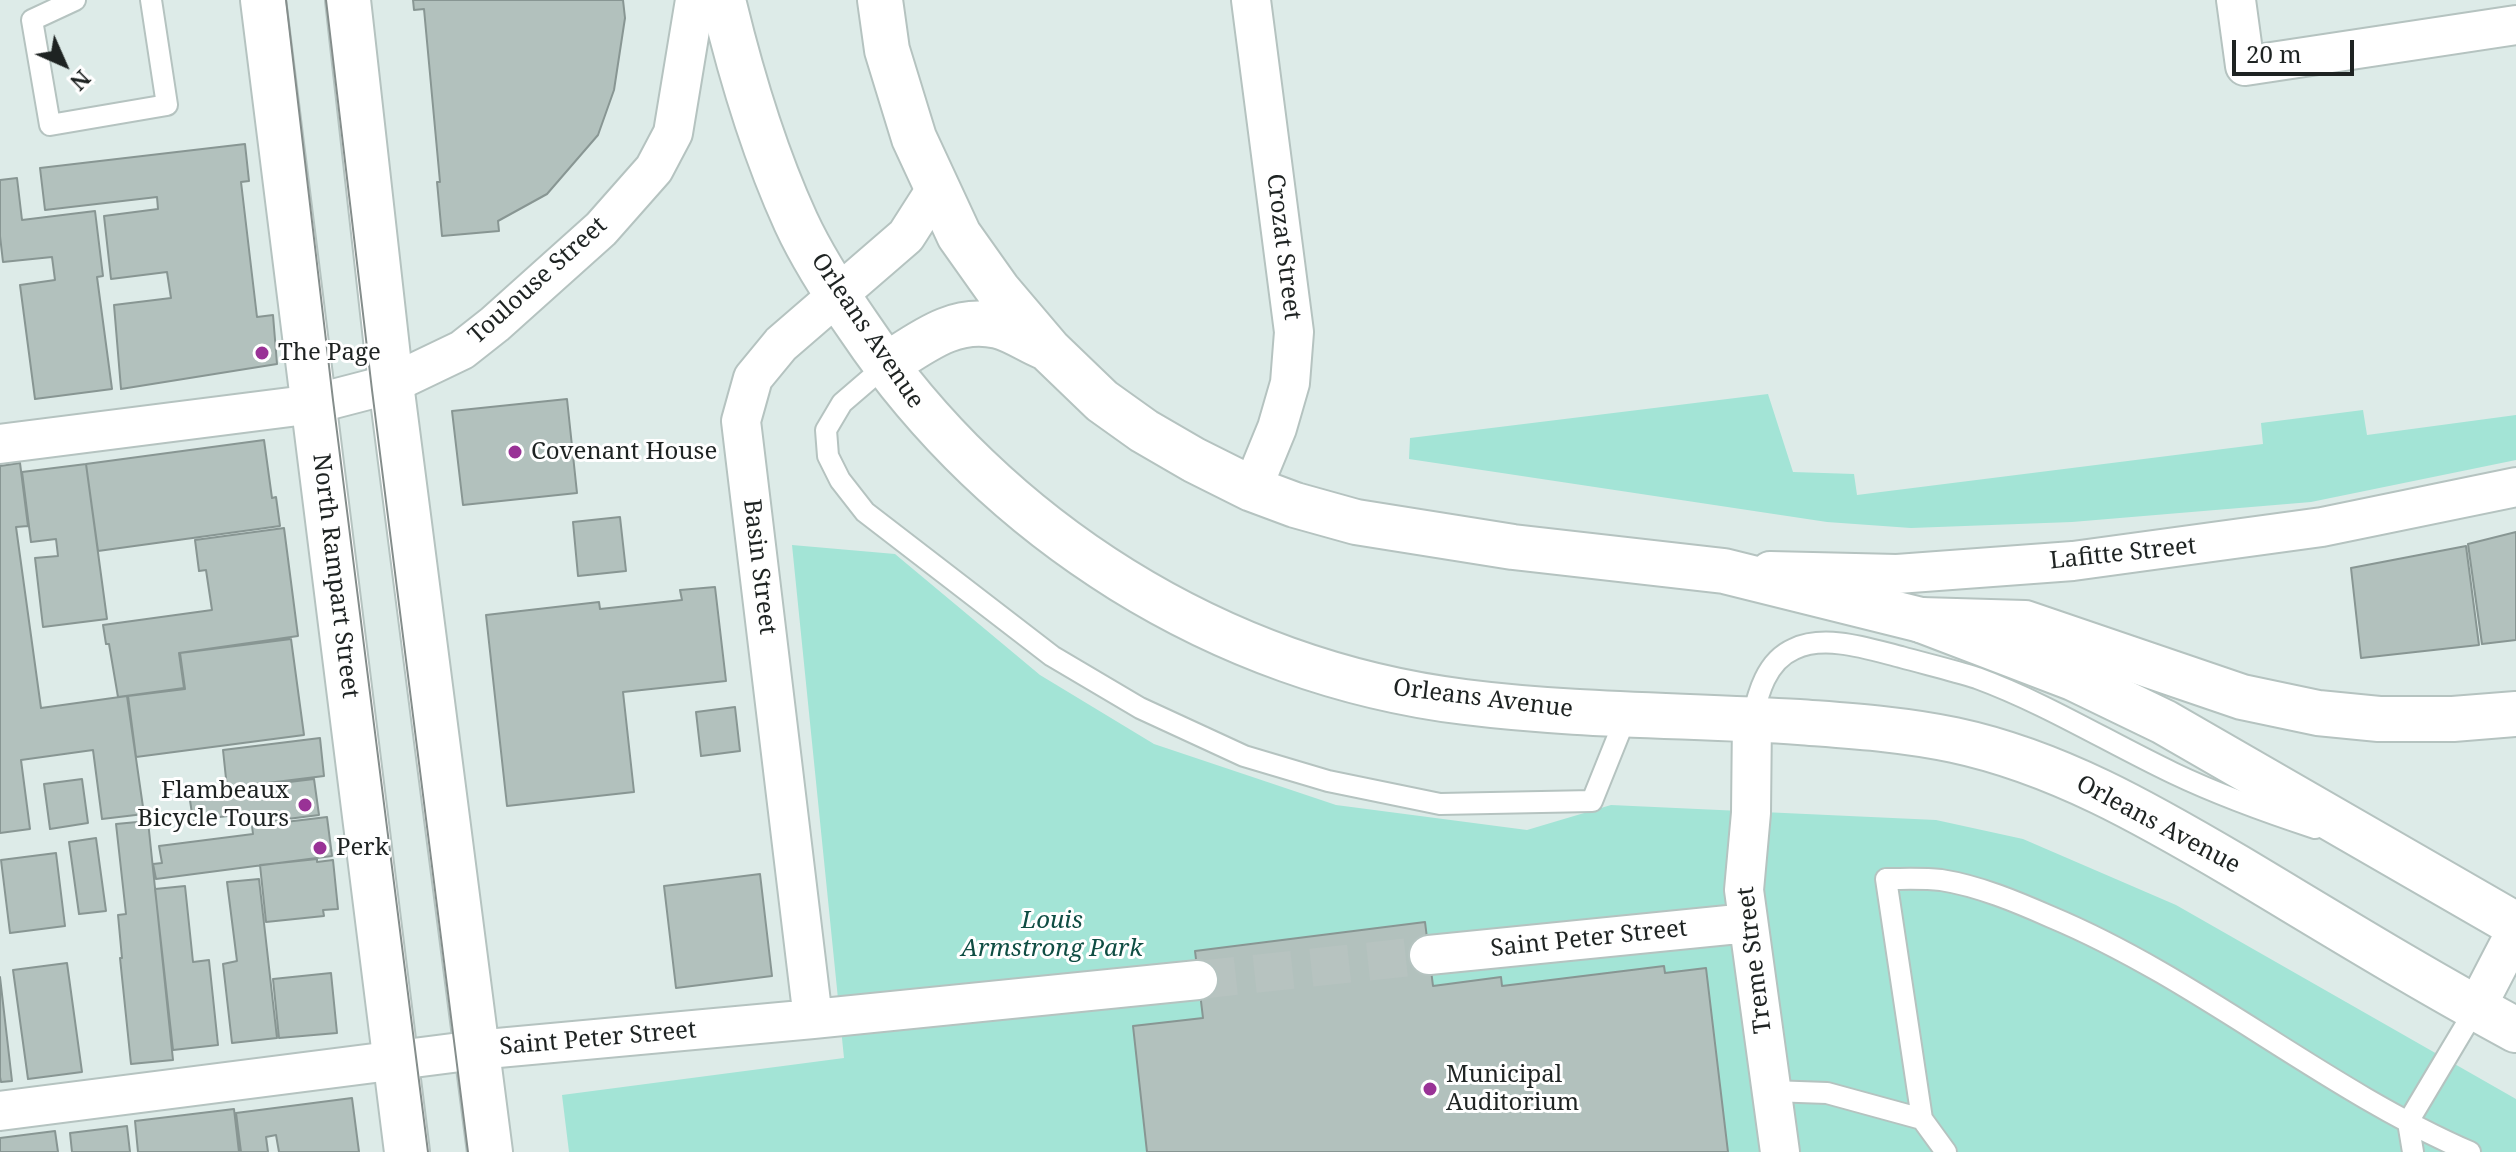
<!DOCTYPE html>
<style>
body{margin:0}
#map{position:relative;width:2516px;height:1152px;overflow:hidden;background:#ddebe8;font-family:"Noto Serif",serif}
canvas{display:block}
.north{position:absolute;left:24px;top:24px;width:80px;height:80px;-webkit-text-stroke:6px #fff;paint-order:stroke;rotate:135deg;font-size:22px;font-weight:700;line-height:32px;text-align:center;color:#1e2322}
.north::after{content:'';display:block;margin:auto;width:28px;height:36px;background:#1e2322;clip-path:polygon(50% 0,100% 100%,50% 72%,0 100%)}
.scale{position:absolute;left:2232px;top:40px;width:122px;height:36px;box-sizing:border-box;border:4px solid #1e2322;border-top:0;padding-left:10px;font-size:24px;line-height:28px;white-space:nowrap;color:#1e2322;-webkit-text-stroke:6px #fff;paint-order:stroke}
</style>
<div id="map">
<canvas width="2516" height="1152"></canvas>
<div class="north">N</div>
<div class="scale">20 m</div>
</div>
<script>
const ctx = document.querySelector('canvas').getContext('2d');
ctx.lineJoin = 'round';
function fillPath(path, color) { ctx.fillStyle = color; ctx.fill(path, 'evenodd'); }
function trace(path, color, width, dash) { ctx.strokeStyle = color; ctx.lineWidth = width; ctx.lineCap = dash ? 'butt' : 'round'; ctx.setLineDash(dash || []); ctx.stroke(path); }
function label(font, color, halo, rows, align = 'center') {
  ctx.font = font + ' "Noto Serif",serif'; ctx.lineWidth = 6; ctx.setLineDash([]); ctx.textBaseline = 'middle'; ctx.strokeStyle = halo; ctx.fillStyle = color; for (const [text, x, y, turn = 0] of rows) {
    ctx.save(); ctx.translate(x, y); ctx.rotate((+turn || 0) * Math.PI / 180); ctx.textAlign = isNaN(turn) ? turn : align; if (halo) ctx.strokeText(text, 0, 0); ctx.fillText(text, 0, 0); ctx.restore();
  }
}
const green = new Path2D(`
 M 1768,394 L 1793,472 L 1854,474 L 1857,495 L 2263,444 L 2261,423 L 2363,410 L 2367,435 L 2516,415 L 2516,460 L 2311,502 L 2072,522 L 1911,528 L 1827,522 L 1409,459 L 1410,438 Z
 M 792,545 L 895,554 L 1040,675 L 1154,744 L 1336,805 L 1527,830 L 1611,805 L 1936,820 L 2023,839 L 2176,905 L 2516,1099 L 2516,1152 L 569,1152 L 562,1095 L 844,1058 Z`);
const building = new Path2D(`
 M 413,0 L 623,0 L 625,18 L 614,90 L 598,135 L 547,194 L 498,221 L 499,231 L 442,236 L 437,182 L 440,182 L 424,9 L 414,10 Z
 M 245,144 L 249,181 L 241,182 L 257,317 L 273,315 L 277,364 L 121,389 L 114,305 L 171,298 L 167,272 L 111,279 L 104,216 L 158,209 L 157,197 L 45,210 L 40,168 Z
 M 17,178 L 22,220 L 95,211 L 103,276 L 97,277 L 112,389 L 35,399 L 20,285 L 55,280 L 52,257 L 3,262 L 0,236 L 0,180 Z
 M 567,399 L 577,493 L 463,505 L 452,411 Z
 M 264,440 L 272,498 L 276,497 L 280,526 L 98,551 L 86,464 Z
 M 20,463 L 28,526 L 16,527 L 41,708 L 127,696 L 144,814 L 102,819 L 93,750 L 21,760 L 30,829 L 0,833 L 0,466 Z
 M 86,464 L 107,619 L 43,627 L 35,558 L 58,556 L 56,539 L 31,542 L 22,472 Z
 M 620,517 L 626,571 L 578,576 L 573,522 Z
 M 284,528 L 298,636 L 179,653 L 184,688 L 118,697 L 109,644 L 106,644 L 103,625 L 212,610 L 206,570 L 199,571 L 195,540 Z
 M 2516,532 L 2516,640 L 2482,644 L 2468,544 Z
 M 2466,546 L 2479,645 L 2361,658 L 2351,568 Z
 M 715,587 L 726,681 L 623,692 L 634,792 L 507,806 L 486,615 L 599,602 L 600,609 L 682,600 L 680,590 Z
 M 291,639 L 304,735 L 136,757 L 128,696 L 185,689 L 180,653 Z
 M 735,707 L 740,751 L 701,756 L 696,712 Z
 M 320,738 L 324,776 L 227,788 L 223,750 Z
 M 82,779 L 88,823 L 50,829 L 44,784 Z
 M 314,779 L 319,815 L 248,824 L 246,814 L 193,820 L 189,794 Z
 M 327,817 L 332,856 L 156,879 L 153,864 L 162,863 L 159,846 L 253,834 L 252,826 Z
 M 148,821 L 173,1060 L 131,1064 L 120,958 L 122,958 L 118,915 L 126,914 L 116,824 Z
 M 96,838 L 106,911 L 79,914 L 69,842 Z
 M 56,853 L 65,926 L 10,933 L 1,860 Z
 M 317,859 L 317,862 L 333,860 L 338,909 L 323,910 L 324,916 L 266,922 L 260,865 Z
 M 760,874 L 772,976 L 676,988 L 664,886 Z
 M 259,879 L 277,1038 L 232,1043 L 223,964 L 237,961 L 227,882 Z
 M 185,886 L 193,962 L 209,960 L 218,1045 L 173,1050 L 155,889 Z
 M 1425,922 L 1433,986 L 1501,977 L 1502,986 L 1664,966 L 1665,973 L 1706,968 L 1728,1152 L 1147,1152 L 1133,1026 L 1203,1018 L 1195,951 Z
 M 67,963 L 82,1072 L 28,1079 L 13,970 Z
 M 331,973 L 337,1033 L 279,1038 L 273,979 Z
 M 0,977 L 12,1081 L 1,1082 L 0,1077 Z
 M 352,1098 L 359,1152 L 279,1152 L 276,1135 L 266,1137 L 268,1152 L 241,1152 L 236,1113 Z
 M 234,1109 L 239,1152 L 138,1152 L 135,1121 Z
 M 127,1126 L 130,1152 L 72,1152 L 70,1133 Z
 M 55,1131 L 58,1152 L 0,1152 L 0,1138 Z`);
const streetTunnel = new Path2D(`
 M 1198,980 L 1429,955`);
const lane = new Path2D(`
 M 75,0 L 32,20 L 50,125 L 167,105 L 151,0
 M 885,366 L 842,403 L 826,430 L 828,456 L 840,480 L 865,512 L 1052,656 L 1140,708 L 1244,756 L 1328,781 L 1440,804 L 1592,801 L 1627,714
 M 1752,719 C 1758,694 1766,661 1794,649 C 1825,634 1869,649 1901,657 C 1926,664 1952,670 1977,678 C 2045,703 2108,742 2173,773 C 2219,795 2266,812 2315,828
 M 1771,1091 L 1827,1093 L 1922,1119 L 1886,879 C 1904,879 1923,878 1941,880 C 1979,886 2017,902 2051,917 C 2199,979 2323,1088 2470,1152
 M 1922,1119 L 1946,1152
 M 2413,1152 L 2408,1122 L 2476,1008`);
const street = new Path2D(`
 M 1251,0 L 1294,332 L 1290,383 L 1277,428 L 1252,489
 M 2236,0 L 2245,66 L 2516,25
 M 0,444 L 314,404 L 391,384 L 462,350 L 495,324 L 601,229 L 654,169 L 673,133 L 695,0
 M 1770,571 L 1897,574 L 2073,561 L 2322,527 L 2516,487
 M 1752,719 L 1751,813 L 1744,890 L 1780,1152
 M 1429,955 L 1748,923
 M 2476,1008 L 2516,931
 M 813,1019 L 741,421 L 753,378 L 781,344 L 906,236 L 936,189
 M 0,1111 L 476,1050 L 813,1019 L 1198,980`);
const secondary = new Path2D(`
 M 263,0 L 407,1152
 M 348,0 L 391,384 L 490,1152
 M 723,0 C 741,75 764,152 796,222 C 813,259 836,294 859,327 C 996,531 1221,672 1465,702 C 1576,716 1688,715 1799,722 C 1851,726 1903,729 1954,740 C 2057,762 2147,814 2237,867 C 2329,922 2421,979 2516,1030
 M 880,0 L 887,50 L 914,138 L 959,235 L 998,290 L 1049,350 L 1102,401 L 1144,431 L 1194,460 L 1252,489 L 1295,505 L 1356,522 L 1513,547 L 1724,571 L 1921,620 L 2073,678 L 2164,722 L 2516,925
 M 885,366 C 920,344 954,315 998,326 C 1014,330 1029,341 1044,347`);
const highway = new Path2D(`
 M 1921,620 L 2025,623 L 2242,697 L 2318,713 L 2379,719 L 2453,719 L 2516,714`);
const tram = new Path2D(`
 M 286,0 L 333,400 L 428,1152
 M 326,0 L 372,390 L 468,1152`);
const markers = [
 [262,353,8,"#993296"],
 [515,452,8,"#993296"],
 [305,805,8,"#993296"],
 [320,848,8,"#993296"],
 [1430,1089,8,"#993296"]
];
const streetNames = [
 ["Crozat Street",1283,247,83],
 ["Toulouse Street",538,281,-42],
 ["Orleans Avenue",867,331,56],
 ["Lafitte Street",2123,554,-6],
 ["Basin Street",759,567,83],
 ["North Rampart Street",335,576,83],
 ["Orleans Avenue",1483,699,7],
 ["Orleans Avenue",2158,825,28],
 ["Saint Peter Street",1589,939,-6],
 ["Treme Street",1755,960,-97],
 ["Saint Peter Street",598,1039,-5]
];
const poiNames = [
 ["The Page",278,353],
 ["Covenant House",531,452],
 ["Flambeaux",289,791,"right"],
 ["Bicycle Tours",289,819,"right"],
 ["Perk",336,848],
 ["Municipal",1446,1075],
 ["Auditorium",1446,1103]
];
const parkNames = [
 ["Louis",1052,921],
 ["Armstrong Park",1052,949]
];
fillPath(green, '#a3e4d6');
fillPath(building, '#b2c1bd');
trace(building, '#889693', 2);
trace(streetTunnel, '#b7c3c0', 38, [38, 19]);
trace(lane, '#b5c3c0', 24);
trace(street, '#b5c3c0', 42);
trace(secondary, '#b5c3c0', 48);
trace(highway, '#b5c3c0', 48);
trace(lane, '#fff', 20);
trace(street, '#fff', 38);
trace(secondary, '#fff', 44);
trace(highway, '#fff', 44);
trace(tram, '#848d8b', 2);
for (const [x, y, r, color] of markers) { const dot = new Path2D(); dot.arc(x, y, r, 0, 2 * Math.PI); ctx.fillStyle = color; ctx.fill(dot); trace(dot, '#fff', 3); }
label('24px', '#1e2322', '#fff', streetNames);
label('24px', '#1e2322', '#fff', poiNames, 'left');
label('italic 24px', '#0f4d43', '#fff', parkNames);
</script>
